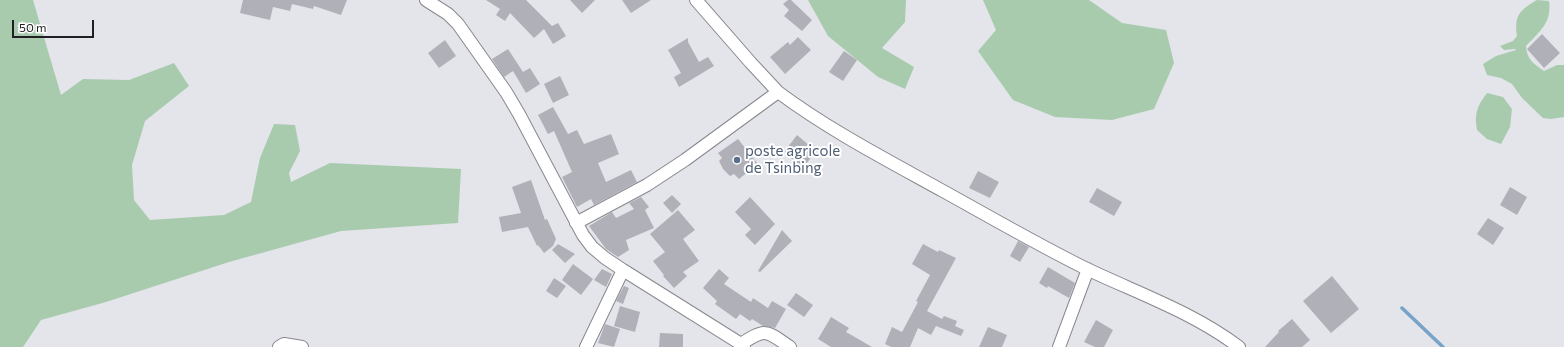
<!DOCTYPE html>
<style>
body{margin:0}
#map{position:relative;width:1564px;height:347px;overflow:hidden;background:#e4e4eb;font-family:Commissioner,sans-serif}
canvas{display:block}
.scale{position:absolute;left:12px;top:20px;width:82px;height:18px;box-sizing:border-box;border:2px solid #202022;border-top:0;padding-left:5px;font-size:12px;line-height:14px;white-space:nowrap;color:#202022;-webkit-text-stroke:3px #fff;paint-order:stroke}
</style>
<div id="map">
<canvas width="1564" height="347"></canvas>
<div class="scale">50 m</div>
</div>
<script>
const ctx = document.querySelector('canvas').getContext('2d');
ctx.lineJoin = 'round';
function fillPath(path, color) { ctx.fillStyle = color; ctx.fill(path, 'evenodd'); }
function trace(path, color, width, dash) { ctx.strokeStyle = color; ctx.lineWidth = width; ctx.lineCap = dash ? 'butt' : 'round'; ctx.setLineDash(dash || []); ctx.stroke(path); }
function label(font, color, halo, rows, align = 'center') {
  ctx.font = font + ' Commissioner,sans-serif'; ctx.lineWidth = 4; ctx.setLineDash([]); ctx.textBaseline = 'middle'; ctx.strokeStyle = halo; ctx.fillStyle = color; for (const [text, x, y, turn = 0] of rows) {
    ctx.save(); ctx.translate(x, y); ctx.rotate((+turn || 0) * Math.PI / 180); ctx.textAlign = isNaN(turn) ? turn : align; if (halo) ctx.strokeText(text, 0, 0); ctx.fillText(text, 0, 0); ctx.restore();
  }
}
const green = new Path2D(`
 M 0,0 L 33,0 L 61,95 L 83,79 L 129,80 L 174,63 L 189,86 L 145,121 L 132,165 L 134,200 L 150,220 L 224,215 L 251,202 L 260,158 L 274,124 L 295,125 L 300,151 L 289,173 L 291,182 L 330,163 L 461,169 L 458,223 L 341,231 L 229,262 L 106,302 L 41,320 L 23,347 L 0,347 Z
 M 808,0 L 906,0 L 905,22 L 882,48 L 914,67 L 905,89 L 878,77 L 828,36 Z
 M 983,0 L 1089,0 L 1122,23 L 1166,30 L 1174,63 L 1154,109 L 1112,120 L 1055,117 L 1013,100 L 978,51 L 996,30 Z
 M 1537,0 L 1549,1 C 1552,23 1540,31 1526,46 C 1527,60 1533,63 1544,71 L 1557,65 L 1564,65 L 1564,117 L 1551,119 L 1543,118 L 1522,98 L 1512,84 L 1501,78 L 1487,75 L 1483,64 L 1496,56 L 1516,50 L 1515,49 L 1504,50 L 1500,46 L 1513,41 L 1517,36 C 1514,15 1520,10 1537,0 Z
 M 1487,93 L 1503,97 L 1512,109 L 1510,127 L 1501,144 L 1487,139 L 1477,130 C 1474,114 1477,106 1487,93 Z`);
const stream = new Path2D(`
 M 1402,308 L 1443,347`);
const building = new Path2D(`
 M 243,0 L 347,0 L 341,15 L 314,6 L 313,9 L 292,4 L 290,11 L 273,7 L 270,20 L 240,13 Z
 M 486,0 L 526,0 L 552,26 L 558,23 L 566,36 L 553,44 L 544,29 L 534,38 L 510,13 L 505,21 L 496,15 L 500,9 Z
 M 570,0 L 595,0 L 582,13 Z
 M 622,0 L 651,0 L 631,13 Z
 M 788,0 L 791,0 L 812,20 L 802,31 L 784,16 L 789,10 L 783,4 Z
 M 1542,34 L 1560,53 L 1544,68 L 1527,49 Z
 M 798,37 L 811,50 L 785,74 L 770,57 L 788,42 L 790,45 Z
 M 688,38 L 688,42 L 699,62 L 708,57 L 714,66 L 679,87 L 674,77 L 681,73 L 668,50 Z
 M 445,40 L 456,56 L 439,68 L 428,53 Z
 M 508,49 L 523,72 L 530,68 L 540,84 L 526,93 L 513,71 L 504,77 L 492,59 Z
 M 844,51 L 857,60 L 843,81 L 829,72 Z
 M 560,76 L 569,95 L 553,103 L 544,84 Z
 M 553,107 L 568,134 L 577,130 L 584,144 L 611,134 L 619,154 L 598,163 L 606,182 L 631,170 L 637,182 L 594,205 L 591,199 L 577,207 L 562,177 L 572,172 L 554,131 L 548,134 L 538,115 Z
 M 797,135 L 816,151 L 803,168 L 784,152 Z
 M 738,139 L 758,164 L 739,179 L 734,174 L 730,176 L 723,169 L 719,161 L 722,158 L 718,153 Z
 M 978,171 L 999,182 L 990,198 L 969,188 Z
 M 531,180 L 545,220 L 547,219 L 556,239 L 553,246 L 544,253 L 538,245 L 537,246 L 528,227 L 502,232 L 499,217 L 521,213 L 512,187 Z
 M 1510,187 L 1527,197 L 1517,215 L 1500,205 Z
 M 1097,188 L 1122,202 L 1114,216 L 1089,202 Z
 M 672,195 L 681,204 L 672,213 L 663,203 Z
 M 641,197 L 649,207 L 645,210 L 654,228 L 626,240 L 629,250 L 618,257 L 606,249 L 589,226 L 612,212 L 616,218 L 634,209 L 629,203 Z
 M 750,197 L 775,224 L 755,245 L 745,235 L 751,229 L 735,212 Z
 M 678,210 L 695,230 L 683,239 L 699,261 L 683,272 L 687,276 L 674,288 L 663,276 L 664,275 L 653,261 L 665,252 L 650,234 Z
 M 1488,218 L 1504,228 L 1493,245 L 1477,234 Z
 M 782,230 L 792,241 L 760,272 L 758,271 Z
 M 1018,241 L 1029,247 L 1020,262 L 1010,256 Z
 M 558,244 L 575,254 L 565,263 L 552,250 Z
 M 923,244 L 938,252 L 939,250 L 956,258 L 927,311 L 942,319 L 944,316 L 957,321 L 955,326 L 964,330 L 961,336 L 936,326 L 931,335 L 918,328 L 910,347 L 891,347 L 885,344 L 892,327 L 902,332 L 918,302 L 916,301 L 930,275 L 912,264 Z
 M 573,264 L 593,279 L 581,295 L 562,280 Z
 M 1048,267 L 1075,283 L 1069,298 L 1048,286 L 1047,288 L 1039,283 Z
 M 602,269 L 612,274 L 606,287 L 594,280 Z
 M 719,269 L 729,278 L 724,284 L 751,302 L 753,298 L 768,308 L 772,301 L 786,309 L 775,328 L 763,326 L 752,319 L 750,321 L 740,314 L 736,319 L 715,304 L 717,301 L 703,288 Z
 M 1332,276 L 1359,309 L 1331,333 L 1303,301 Z
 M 554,278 L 566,286 L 557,298 L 546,291 Z
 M 624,286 L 629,288 L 623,304 L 616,301 Z
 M 796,293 L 813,305 L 804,317 L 787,305 Z
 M 620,306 L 640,312 L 635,332 L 614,326 Z
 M 831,317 L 849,328 L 846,332 L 872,347 L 831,347 L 818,339 Z
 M 1292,319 L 1310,340 L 1302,347 L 1265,347 L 1279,332 L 1278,331 Z
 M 1096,320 L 1113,330 L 1104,347 L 1095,347 L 1084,342 Z
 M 605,324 L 620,329 L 614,347 L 598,343 Z
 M 988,327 L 1007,335 L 1002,347 L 979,347 Z
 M 660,333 L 683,334 L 683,347 L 659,347 Z`);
const minor = new Path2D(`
 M 426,0 L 448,14 L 458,24 L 506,92 L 519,114 L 583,235 L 592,247 L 605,258 L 623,270 L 741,344 L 744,347
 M 778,92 C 829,130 887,160 943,191 C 992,218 1040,246 1089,270 C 1140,294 1194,313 1239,347
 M 576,223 L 647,185 L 685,160 L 778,92 L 751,63 L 696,0
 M 741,344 C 767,327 766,331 790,347
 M 279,347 L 284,344 L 302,347
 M 586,347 L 623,270
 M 1059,347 L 1088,269`);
const markers = [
 [737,160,4,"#5c6f8a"]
];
const serviceNames = [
 ["poste agricole",745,151],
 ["de Tsinbing",745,168]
];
fillPath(green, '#a8cbae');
trace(stream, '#77a3c8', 3.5);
fillPath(building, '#b0b0b8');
trace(minor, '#87878e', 14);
trace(minor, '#fff', 12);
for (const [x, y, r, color] of markers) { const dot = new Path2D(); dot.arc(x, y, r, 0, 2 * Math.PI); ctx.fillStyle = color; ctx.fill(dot); trace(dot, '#fff', 1.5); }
label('15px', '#4e5e75', '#fff', serviceNames, 'left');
</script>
